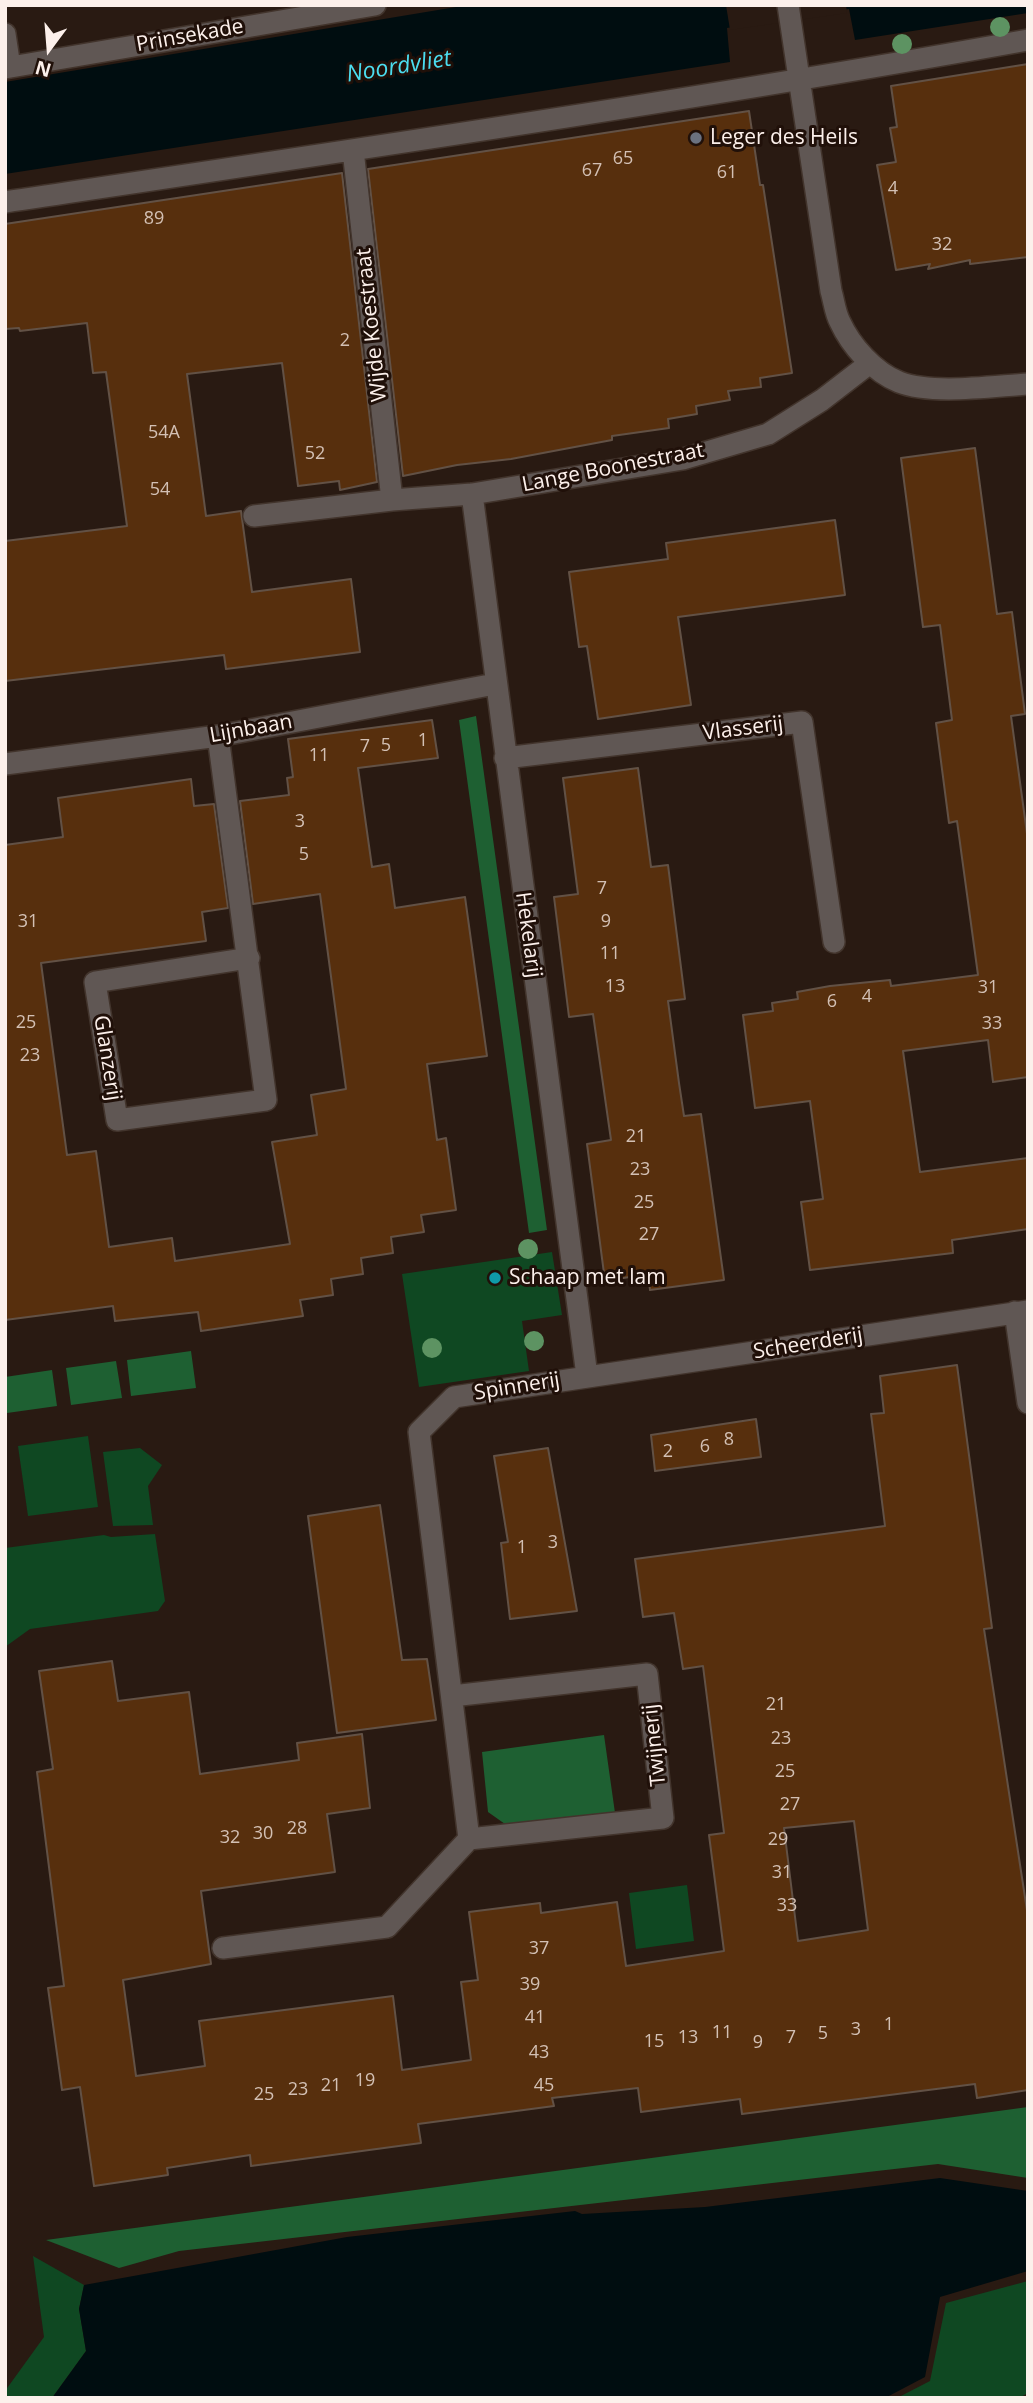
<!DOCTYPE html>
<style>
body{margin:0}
#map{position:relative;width:1033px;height:2403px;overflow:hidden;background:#291a12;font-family:"Open Sans",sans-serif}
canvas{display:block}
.frame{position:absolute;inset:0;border:7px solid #fcf0eb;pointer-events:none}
.north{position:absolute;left:14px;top:14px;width:70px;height:70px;-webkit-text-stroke:5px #201009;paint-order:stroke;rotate:196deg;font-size:19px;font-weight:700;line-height:28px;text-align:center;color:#fcf0eb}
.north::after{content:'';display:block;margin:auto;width:24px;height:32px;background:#fcf0eb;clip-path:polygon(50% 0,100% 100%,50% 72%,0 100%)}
</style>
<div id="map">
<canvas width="1033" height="2403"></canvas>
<div class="frame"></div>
<div class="north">N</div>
</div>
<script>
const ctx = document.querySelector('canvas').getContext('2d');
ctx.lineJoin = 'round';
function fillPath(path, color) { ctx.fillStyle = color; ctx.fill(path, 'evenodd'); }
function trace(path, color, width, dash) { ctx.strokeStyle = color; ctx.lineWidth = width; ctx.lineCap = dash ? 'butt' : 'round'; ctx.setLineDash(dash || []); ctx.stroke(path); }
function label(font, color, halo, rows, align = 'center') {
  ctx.font = font + ' "Open Sans",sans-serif'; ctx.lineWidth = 6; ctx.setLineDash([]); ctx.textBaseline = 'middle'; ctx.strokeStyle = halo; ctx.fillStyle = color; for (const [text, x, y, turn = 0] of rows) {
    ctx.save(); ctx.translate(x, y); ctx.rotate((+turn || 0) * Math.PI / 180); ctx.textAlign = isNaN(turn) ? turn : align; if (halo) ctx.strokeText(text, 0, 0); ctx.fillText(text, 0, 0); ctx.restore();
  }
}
const green = new Path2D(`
 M 552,1252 L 562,1315 L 522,1321 L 529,1371 L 419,1387 L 402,1274 Z
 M 88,1436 L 98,1507 L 28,1516 L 18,1446 Z
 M 140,1448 L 162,1465 L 148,1486 L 153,1525 L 113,1526 L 103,1452 Z
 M 155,1534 L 165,1601 L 158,1611 L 30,1629 L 5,1647 L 5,1548 L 104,1535 L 111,1537 Z
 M 687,1885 L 694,1941 L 636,1949 L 629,1893 Z
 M 33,2256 L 84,2285 L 79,2309 L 86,2351 L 52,2398 L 5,2398 L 5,2391 L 44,2337 Z
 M 1028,2281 L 1028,2393 L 1019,2398 L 897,2398 L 930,2381 L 946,2303 Z`);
const forest = new Path2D(`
 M 476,716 L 547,1230 L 529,1233 L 459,720 Z
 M 191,1351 L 196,1388 L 131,1396 L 127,1360 Z
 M 116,1361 L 122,1398 L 71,1405 L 66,1368 Z
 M 52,1370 L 57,1406 L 7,1413 L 5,1377 Z
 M 604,1735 L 615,1813 L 505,1824 L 488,1812 L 482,1752 Z
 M 1028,2107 L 1028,2178 L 938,2164 L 179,2251 L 119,2268 L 46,2240 Z`);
const water = new Path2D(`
 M 468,5 L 1028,5 L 1028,13 L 855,40 L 849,9 L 727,28 L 730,62 L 5,174 L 5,82 Z
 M 940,2178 L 1028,2191 L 1028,2271 L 940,2297 L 925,2377 L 885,2398 L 52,2398 L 86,2351 L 79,2309 L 84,2285 L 347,2237 L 575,2211 L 582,2214 L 705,2207 Z`);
const pier = new Path2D(`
 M 726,5 L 846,5 L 847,13 L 730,30 Z`);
const building = new Path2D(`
 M 1028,64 L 1028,257 L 970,264 L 970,260 L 928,269 L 930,264 L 896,270 L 877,165 L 896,162 L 890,128 L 897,127 L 891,86 Z
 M 749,111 L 760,185 L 763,185 L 792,373 L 760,378 L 761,387 L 728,391 L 730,400 L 696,406 L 697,414 L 668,419 L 669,428 L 612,436 L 612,440 L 511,459 L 457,465 L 403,476 L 368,169 Z
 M 342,173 L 377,482 L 340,490 L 339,481 L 298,486 L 282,363 L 187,374 L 206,516 L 241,511 L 252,592 L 351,579 L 360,652 L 226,669 L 224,655 L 5,681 L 5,541 L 127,526 L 106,372 L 93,373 L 87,323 L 20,331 L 19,328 L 5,329 L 5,224 Z
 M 975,448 L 997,614 L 1012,612 L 1025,714 L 1011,716 L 1028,841 L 1028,1077 L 993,1082 L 988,1040 L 903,1051 L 920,1172 L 1028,1158 L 1028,1229 L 952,1240 L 953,1253 L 810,1270 L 801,1202 L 823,1199 L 810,1101 L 755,1108 L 743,1015 L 773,1011 L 772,1003 L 798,999 L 797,992 L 830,986 L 890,980 L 891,986 L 978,975 L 957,821 L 949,823 L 936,723 L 952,720 L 940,625 L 923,627 L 901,458 Z
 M 835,520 L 845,595 L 678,617 L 691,705 L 598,719 L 587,646 L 579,647 L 569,572 L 668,559 L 666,543 Z
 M 432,720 L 438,758 L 358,768 L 372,867 L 389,864 L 395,908 L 465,897 L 487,1056 L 427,1064 L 437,1140 L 446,1138 L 456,1210 L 421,1215 L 424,1232 L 391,1237 L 393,1253 L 361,1258 L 363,1274 L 331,1279 L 333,1295 L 300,1300 L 303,1316 L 201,1331 L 198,1312 L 115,1321 L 113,1306 L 5,1320 L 5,845 L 63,837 L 58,798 L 191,779 L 194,806 L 214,804 L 228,908 L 202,912 L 206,941 L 41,963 L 67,1155 L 96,1151 L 109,1247 L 172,1238 L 175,1261 L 290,1244 L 272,1142 L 317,1135 L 311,1095 L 346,1089 L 320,894 L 253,904 L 240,801 L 289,795 L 287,778 L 293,777 L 288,739 Z
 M 638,768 L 651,867 L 668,865 L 685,999 L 668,1001 L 679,1083 L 684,1116 L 701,1114 L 724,1280 L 650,1290 L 648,1274 L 605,1281 L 587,1144 L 611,1140 L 593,1014 L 569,1017 L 554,897 L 578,894 L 563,778 Z
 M 957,1365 L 992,1628 L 984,1629 L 1028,1917 L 1028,2090 L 977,2098 L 975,2084 L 742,2114 L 740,2099 L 641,2112 L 638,2088 L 552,2098 L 554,2106 L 418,2124 L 421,2143 L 251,2166 L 250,2155 L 167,2168 L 168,2175 L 94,2186 L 80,2087 L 62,2090 L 48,1988 L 64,1986 L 37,1772 L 53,1769 L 39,1671 L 112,1661 L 118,1701 L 189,1692 L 200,1774 L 299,1760 L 297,1743 L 362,1734 L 370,1808 L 327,1814 L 335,1872 L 201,1891 L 211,1964 L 123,1980 L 136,2076 L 205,2066 L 199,2021 L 393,1996 L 402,2070 L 471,2060 L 461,1982 L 478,1980 L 469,1912 L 540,1903 L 541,1913 L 617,1902 L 626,1966 L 724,1951 L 709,1835 L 724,1833 L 703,1666 L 683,1669 L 674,1613 L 643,1617 L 635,1559 L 885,1526 L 871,1414 L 884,1413 L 880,1376 ZM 854,1821 L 868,1930 L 798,1941 L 784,1828 Z
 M 756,1419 L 761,1457 L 655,1471 L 651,1435 Z
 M 548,1448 L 577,1611 L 510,1619 L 501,1543 L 508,1542 L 494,1456 Z
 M 380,1505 L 402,1660 L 427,1659 L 436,1720 L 337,1733 L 308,1516 Z`);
const minor = new Path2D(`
 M 788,5 L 831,291 C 834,301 835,313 840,322 C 851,346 874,372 899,382 C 932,395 993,386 1028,384
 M 5,34 L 10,67
 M 5,68 L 375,5
 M 353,150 L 392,500
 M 5,202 C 346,151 688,101 1028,40
 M 472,494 L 587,1376
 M 254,516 L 392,500 L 472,494 L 683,459 L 768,434 L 822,400 L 870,363
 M 218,736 L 266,1100 L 117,1120 L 95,982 L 249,958
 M 505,758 L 802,722 L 834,942
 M 5,764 L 218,736 L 495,684
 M 1015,1312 L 1028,1403
 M 452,1696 L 647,1674 L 663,1818 L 469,1839 L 419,1432 L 454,1397 L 1028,1311
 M 223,1948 L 387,1927 L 469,1839`);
const trees = [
 [1000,27],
 [902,44],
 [528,1249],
 [534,1341],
 [432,1348]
];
const markers = [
 [696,138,7,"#6b7280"],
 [495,1278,7,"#0f9aa8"]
];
const numberNames = [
 ["65",623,159],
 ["67",592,171],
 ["61",727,173],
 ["4",893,189],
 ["89",154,219],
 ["32",942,245],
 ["2",345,341],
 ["54A",164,433],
 ["52",315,454],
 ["54",160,490],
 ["1",423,741],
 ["5",386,746],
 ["7",365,747],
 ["11",319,756],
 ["3",300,822],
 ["5",304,855],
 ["7",602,889],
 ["31",28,922],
 ["9",606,922],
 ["11",610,954],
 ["13",615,987],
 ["31",988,988],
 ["4",867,997],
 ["6",832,1002],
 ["25",26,1023],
 ["33",992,1024],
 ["23",30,1056],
 ["21",636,1137],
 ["23",640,1170],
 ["25",644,1203],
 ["27",649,1235],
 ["8",729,1440],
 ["6",705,1447],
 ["2",668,1452],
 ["3",553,1543],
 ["1",522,1548],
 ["21",776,1705],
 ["23",781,1739],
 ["25",785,1772],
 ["27",790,1805],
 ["28",297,1829],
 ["30",263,1834],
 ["32",230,1838],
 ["29",778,1840],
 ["31",782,1873],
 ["33",787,1906],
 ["37",539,1949],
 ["39",530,1985],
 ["41",535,2018],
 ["1",889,2025],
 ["3",856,2030],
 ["11",722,2033],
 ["5",823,2034],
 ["13",688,2038],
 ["7",791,2038],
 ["15",654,2042],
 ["9",758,2043],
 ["43",539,2053],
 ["19",365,2081],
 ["21",331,2086],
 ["45",544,2086],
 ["23",298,2090],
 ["25",264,2095]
];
const streetNames = [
 ["Prinsekade",190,36,-10],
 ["Wijde Koestraat",372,325,-96],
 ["Lange Boonestraat",613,468,-11],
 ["Lijnbaan",251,729,-10],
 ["Vlasserij",743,729,-7],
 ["Hekelarij",528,935,82],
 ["Glanzerij",107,1058,81],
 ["Scheerderij",808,1344,-9],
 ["Spinnerij",517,1387,-9],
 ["Twijnerij",655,1745,-96]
];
const poiNames = [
 ["Leger des Heils",710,138],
 ["Schaap met lam",509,1278]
];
const waterNames = [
 ["Noordvliet",399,67,-9]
];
fillPath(green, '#0f4822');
fillPath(forest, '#1e6032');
fillPath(water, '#000d10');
fillPath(pier, '#291a12');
fillPath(building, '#572f0d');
trace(building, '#625145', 2);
trace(minor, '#42342c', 24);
trace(minor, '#605754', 21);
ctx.fillStyle = '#5d9362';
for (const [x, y] of trees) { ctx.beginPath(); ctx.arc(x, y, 10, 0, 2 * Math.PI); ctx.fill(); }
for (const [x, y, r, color] of markers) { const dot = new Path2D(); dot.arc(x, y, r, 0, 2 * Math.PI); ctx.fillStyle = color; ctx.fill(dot); trace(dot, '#201009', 2.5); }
label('18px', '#d3c0b4', null, numberNames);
label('21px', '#fcf0eb', '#201009', streetNames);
label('21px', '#fcf0eb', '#201009', poiNames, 'left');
label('italic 23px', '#4bddef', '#201009', waterNames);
</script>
